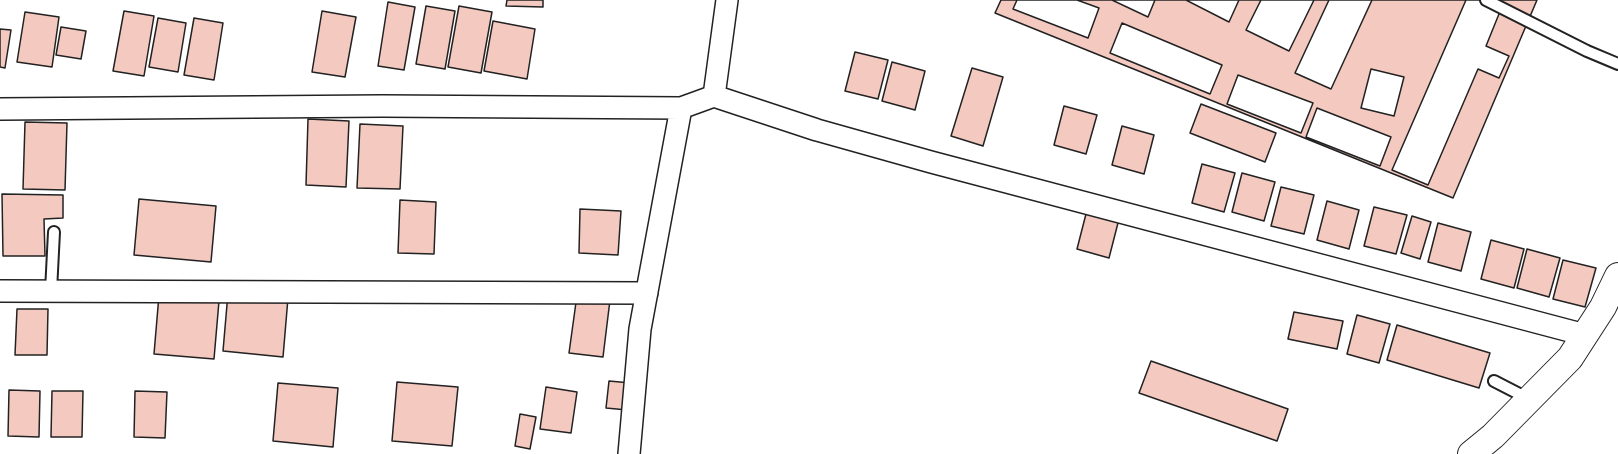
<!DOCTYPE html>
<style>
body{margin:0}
canvas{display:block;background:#fff}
</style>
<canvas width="1618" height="454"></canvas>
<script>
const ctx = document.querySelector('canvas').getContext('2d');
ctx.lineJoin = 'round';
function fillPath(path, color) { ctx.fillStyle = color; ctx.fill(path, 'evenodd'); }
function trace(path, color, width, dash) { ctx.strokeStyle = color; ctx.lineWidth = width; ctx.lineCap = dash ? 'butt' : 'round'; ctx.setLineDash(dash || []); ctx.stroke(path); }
const building = new Path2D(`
 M 507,0 L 543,0 L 543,7 L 506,6 Z
 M 1001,0 L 1537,0 L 1453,198 L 995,13 Z
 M 1017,0 L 1077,0 L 1099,8 L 1088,38 L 1013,9 Z
 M 1112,0 L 1155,0 L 1148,17 Z
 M 1186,0 L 1239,0 L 1229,22 Z
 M 1261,0 L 1314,0 L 1289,51 L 1246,30 Z
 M 1329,0 L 1372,0 L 1331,89 L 1295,73 Z
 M 1466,0 L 1479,0 L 1501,9 L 1486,46 L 1509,56 L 1499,78 L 1478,69 L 1428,185 L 1392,170 Z
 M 388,2 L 415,7 L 404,70 L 378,66 Z
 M 426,6 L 455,11 L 445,69 L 416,64 Z
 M 459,6 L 492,12 L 481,73 L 448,67 Z
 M 124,11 L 154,16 L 144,76 L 113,71 Z
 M 322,11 L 356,17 L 345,77 L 312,72 Z
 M 25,12 L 59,17 L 52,67 L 17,62 Z
 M 158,18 L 186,23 L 178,72 L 149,67 Z
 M 194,18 L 223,23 L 214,80 L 184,75 Z
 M 493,21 L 535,29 L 527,79 L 484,71 Z
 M 1122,23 L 1222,65 L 1210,94 L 1110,53 Z
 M 61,27 L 86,31 L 81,59 L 56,55 Z
 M 0,29 L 11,30 L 5,68 L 0,67 Z
 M 855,52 L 888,60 L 878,99 L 845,91 Z
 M 892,62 L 925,71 L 915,110 L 882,101 Z
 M 972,68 L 1003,77 L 983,146 L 951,136 Z
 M 1371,69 L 1404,77 L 1394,116 L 1361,108 Z
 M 1238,75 L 1313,103 L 1301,133 L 1227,104 Z
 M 1201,104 L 1276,133 L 1265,162 L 1190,133 Z
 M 1064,106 L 1097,115 L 1086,154 L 1054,145 Z
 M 1317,108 L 1391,137 L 1380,166 L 1306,137 Z
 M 308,119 L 349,121 L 346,187 L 306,185 Z
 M 25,122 L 67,123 L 65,190 L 23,189 Z
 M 360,124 L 403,126 L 400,189 L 357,188 Z
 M 1122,126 L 1154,135 L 1144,174 L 1112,165 Z
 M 1202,164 L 1235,173 L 1224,212 L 1192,203 Z
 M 1242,173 L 1275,182 L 1264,221 L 1232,212 Z
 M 1281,187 L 1314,195 L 1304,234 L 1271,226 Z
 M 2,194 L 63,195 L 63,218 L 44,219 L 45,256 L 3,256 Z
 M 139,199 L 216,206 L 211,262 L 134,255 Z
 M 400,200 L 436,202 L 434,254 L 398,253 Z
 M 1327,201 L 1359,210 L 1349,249 L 1317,240 Z
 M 1374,207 L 1407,215 L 1396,254 L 1364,246 Z
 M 580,209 L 621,211 L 618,255 L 579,253 Z
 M 1087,210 L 1119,219 L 1109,258 L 1077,249 Z
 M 1412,216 L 1431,222 L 1420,259 L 1401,253 Z
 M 1438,223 L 1471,232 L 1461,271 L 1428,262 Z
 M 1491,240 L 1524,249 L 1514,288 L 1481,279 Z
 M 1527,249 L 1560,258 L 1549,297 L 1517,288 Z
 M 1563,260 L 1596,268 L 1585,307 L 1553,299 Z
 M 228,293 L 288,298 L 283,357 L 223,351 Z
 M 159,295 L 219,301 L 214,359 L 154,354 Z
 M 577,295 L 610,300 L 603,357 L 569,353 Z
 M 17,309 L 48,309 L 47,355 L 15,355 Z
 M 1294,312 L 1343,321 L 1337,349 L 1288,339 Z
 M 1357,315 L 1390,324 L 1379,363 L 1347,354 Z
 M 1397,325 L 1490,353 L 1479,388 L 1387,360 Z
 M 1151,361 L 1288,409 L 1277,441 L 1139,393 Z
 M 609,381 L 631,383 L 627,410 L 606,408 Z
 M 397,382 L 458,387 L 452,446 L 392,441 Z
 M 278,383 L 338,388 L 333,447 L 273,441 Z
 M 546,387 L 577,392 L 571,433 L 540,429 Z
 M 9,390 L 40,391 L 39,437 L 8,436 Z
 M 52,391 L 83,391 L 82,437 L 51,437 Z
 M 135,391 L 167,392 L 165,438 L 134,437 Z
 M 520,414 L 536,417 L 530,449 L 515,446 Z`);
const service = new Path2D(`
 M 1486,0 L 1587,51 L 1618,64
 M 51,291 L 54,232
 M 1494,381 L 1529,399`);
const minor = new Path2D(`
 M 714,96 L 727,0
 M 0,109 L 382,106 L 681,108 L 714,96 L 817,130 L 931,162 L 1585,335
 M 0,291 L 647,293
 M 629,454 L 640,329 L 681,108`);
const tertiary = new Path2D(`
 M 1471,454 L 1493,436 L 1570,358 L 1603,307 L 1618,276`);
fillPath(building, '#f3c9c0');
trace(building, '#222', 1.5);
trace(service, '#222', 14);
trace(minor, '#222', 24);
trace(tertiary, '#222', 28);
trace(service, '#fff', 10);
trace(minor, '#fff', 21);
trace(tertiary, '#fff', 26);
</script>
